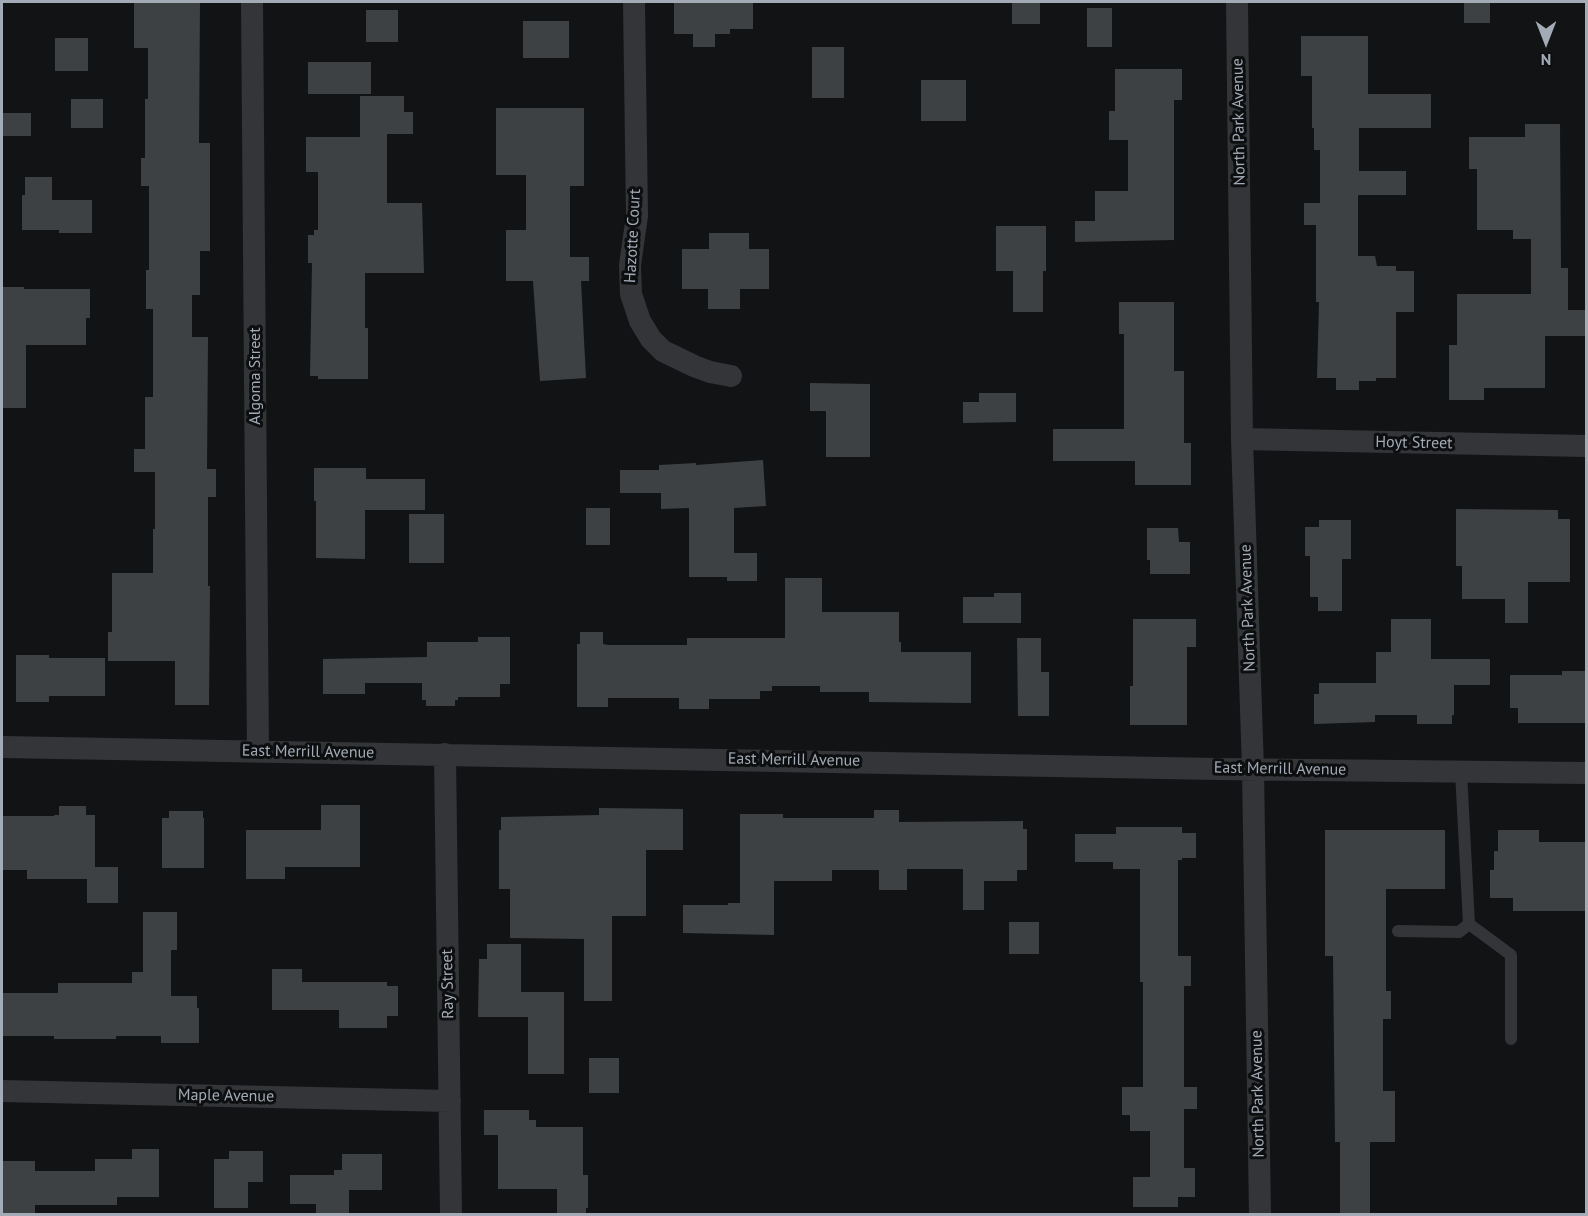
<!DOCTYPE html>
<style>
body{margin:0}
#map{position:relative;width:1588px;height:1216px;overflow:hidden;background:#121314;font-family:"PT Sans",sans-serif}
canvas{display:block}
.frame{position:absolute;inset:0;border:3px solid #a3abb6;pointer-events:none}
.north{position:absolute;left:1516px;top:12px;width:60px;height:60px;-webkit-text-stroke:4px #0d0e0f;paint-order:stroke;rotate:180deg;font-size:16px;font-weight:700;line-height:24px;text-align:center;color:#a3abb6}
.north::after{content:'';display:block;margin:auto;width:21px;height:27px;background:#a3abb6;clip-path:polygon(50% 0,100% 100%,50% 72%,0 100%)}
</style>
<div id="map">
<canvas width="1588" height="1216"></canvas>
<div class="frame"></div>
<div class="north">N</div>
</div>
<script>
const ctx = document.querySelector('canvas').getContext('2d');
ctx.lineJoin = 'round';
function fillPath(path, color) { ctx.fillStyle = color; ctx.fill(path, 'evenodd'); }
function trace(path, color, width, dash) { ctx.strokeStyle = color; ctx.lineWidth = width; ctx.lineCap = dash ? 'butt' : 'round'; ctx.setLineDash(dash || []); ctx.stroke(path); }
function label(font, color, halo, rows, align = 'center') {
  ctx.font = font + ' "PT Sans",sans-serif'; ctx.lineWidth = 6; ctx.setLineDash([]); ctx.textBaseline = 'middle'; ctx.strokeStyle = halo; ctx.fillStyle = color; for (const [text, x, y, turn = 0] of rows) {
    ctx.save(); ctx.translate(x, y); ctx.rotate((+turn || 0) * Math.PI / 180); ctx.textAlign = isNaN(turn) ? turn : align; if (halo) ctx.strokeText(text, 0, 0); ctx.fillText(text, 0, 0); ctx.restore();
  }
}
const building = new Path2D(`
 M 134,2 L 200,2 L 199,143 L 210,143 L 210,251 L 200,251 L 200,295 L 192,295 L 192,337 L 208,337 L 207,469 L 216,469 L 216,497 L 208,497 L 208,586 L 210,586 L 209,705 L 175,705 L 175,661 L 108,661 L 108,632 L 112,632 L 112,573 L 153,573 L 153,529 L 155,529 L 155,472 L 134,472 L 134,449 L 145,449 L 145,397 L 153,397 L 153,309 L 146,309 L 146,270 L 149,270 L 149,186 L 141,186 L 141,158 L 145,158 L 145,99 L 148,99 L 148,48 L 134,48 Z
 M 674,2 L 753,2 L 753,29 L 730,29 L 730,34 L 715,34 L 715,47 L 693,47 L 693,34 L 674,34 Z
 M 1012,2 L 1040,2 L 1040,24 L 1012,24 Z
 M 1464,2 L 1490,2 L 1490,23 L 1464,23 Z
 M 1087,8 L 1112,8 L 1112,47 L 1087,47 Z
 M 366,10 L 398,10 L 398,42 L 366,42 Z
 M 523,21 L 569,21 L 569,58 L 523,58 Z
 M 1301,36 L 1368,36 L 1368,94 L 1431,94 L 1431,128 L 1359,128 L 1359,171 L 1406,171 L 1406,195 L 1358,195 L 1358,256 L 1375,256 L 1377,266 L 1396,266 L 1396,271 L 1414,271 L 1414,312 L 1396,312 L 1396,378 L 1376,378 L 1376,381 L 1359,381 L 1359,390 L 1336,390 L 1336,378 L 1317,378 L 1319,302 L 1316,302 L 1316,225 L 1304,225 L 1304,203 L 1320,203 L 1320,150 L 1314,150 L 1314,128 L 1312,128 L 1312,76 L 1301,76 Z
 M 55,38 L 88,38 L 88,71 L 55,71 Z
 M 812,47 L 844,47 L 844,98 L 812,98 Z
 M 308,62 L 371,62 L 371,94 L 308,94 Z
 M 1115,69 L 1182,69 L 1182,100 L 1174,100 L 1174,240 L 1075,242 L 1075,221 L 1095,221 L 1095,191 L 1128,191 L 1128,140 L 1109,140 L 1109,111 L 1115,111 Z
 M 921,80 L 966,80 L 966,121 L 921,121 Z
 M 360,96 L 404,96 L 404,112 L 413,112 L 413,134 L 387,134 L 387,203 L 422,203 L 424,273 L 365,273 L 365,328 L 368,328 L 368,379 L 318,379 L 318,376 L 310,376 L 312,263 L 308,263 L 308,235 L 314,235 L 314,230 L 318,230 L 318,172 L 306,172 L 306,137 L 360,137 Z
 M 71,99 L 103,99 L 103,128 L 71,128 Z
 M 496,108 L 584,108 L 584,186 L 570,186 L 570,257 L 589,257 L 589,281 L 581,281 L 586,378 L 540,381 L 533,281 L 506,281 L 506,230 L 526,230 L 526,175 L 496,175 Z
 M 2,113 L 31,113 L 31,136 L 2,136 Z
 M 1525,124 L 1560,124 L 1561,268 L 1568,268 L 1568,310 L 1587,310 L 1587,336 L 1545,336 L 1545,388 L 1484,388 L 1484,400 L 1449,400 L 1449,345 L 1457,345 L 1457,294 L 1531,294 L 1531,239 L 1513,239 L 1513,230 L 1477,230 L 1477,169 L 1469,169 L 1469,137 L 1525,137 Z
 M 25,177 L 52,177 L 52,200 L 92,200 L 92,233 L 59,233 L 59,230 L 22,230 L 22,195 L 25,195 Z
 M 996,226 L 1046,226 L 1046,271 L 1043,271 L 1043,312 L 1013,312 L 1013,271 L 996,271 Z
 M 709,233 L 749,233 L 749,249 L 769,249 L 769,289 L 740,289 L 740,309 L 708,309 L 708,289 L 682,289 L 682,249 L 709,249 Z
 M 2,287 L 24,287 L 24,289 L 90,289 L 90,318 L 86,318 L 86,345 L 26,345 L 26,408 L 2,408 Z
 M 1119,302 L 1174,302 L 1174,371 L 1184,371 L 1184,443 L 1191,443 L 1191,485 L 1135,485 L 1135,461 L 1053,461 L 1053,429 L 1124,429 L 1124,334 L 1119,334 Z
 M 810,383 L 870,384 L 870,457 L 826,457 L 826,411 L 810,411 Z
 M 979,393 L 1016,393 L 1016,422 L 963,423 L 963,402 L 979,402 Z
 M 763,460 L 766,506 L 734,508 L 734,553 L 757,553 L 757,581 L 727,581 L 727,577 L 689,577 L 689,508 L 661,509 L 661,493 L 620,493 L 620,470 L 659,470 L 659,465 L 696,463 L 696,465 Z
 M 314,468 L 366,468 L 366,479 L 425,479 L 425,510 L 365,510 L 365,559 L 316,558 L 316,501 L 314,501 Z
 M 586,508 L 610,508 L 610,545 L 586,545 Z
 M 1456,509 L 1558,510 L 1558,519 L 1570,519 L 1570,582 L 1528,582 L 1528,623 L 1505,623 L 1505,599 L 1462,599 L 1462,566 L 1456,566 Z
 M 409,514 L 444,514 L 444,563 L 409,563 Z
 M 1319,520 L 1351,520 L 1351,559 L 1342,559 L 1342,611 L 1318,611 L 1318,597 L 1310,597 L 1310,556 L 1305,556 L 1305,527 L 1319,527 Z
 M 1147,528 L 1178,528 L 1179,542 L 1190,542 L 1190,574 L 1150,574 L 1150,560 L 1147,560 Z
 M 785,578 L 822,578 L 822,612 L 899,612 L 899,642 L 901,642 L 901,652 L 971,652 L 971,703 L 869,702 L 869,692 L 820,692 L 820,686 L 772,686 L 772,691 L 760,691 L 760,699 L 709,699 L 709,709 L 679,709 L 679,698 L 608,698 L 608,707 L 577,707 L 577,644 L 580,644 L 580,632 L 603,632 L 603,644 L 608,645 L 687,645 L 687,638 L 785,638 Z
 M 994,593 L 1021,593 L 1021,623 L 963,623 L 963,597 L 994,597 Z
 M 1133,619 L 1196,619 L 1196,647 L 1187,647 L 1187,725 L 1130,725 L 1130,686 L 1133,686 Z
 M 1391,619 L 1431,619 L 1431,659 L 1490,659 L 1490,685 L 1454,685 L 1454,715 L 1452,715 L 1452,724 L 1417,724 L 1417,715 L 1375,715 L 1375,722 L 1314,724 L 1314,694 L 1319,694 L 1319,683 L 1376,683 L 1376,652 L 1391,652 Z
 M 478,637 L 510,637 L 510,684 L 500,684 L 500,697 L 458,697 L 458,700 L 455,700 L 455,706 L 426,706 L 426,700 L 422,700 L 422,683 L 365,683 L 365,694 L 323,694 L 323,659 L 427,657 L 427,642 L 478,642 Z
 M 1017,638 L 1041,638 L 1041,672 L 1049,672 L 1049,716 L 1018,716 Z
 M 16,655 L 49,655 L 49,658 L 105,658 L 105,696 L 49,696 L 49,702 L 16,702 Z
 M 1562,671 L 1587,671 L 1587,723 L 1518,723 L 1518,708 L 1510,708 L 1510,675 L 1562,675 Z
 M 321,805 L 360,805 L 360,867 L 285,867 L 285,879 L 246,879 L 246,830 L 321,830 Z
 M 59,806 L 86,806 L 86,815 L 95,815 L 95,867 L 118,867 L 118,903 L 87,903 L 87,879 L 27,879 L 27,870 L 2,870 L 2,816 L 54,816 L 54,815 L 59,815 Z
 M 599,808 L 683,809 L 683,850 L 646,850 L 646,916 L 612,916 L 612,1001 L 584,1001 L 584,939 L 510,938 L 510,889 L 499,889 L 499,830 L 501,830 L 501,817 L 599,815 Z
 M 874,810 L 899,810 L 899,822 L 1023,821 L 1023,829 L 1027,829 L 1027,870 L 1017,870 L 1017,881 L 984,881 L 984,910 L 963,910 L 963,869 L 907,869 L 907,890 L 879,890 L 879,870 L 832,870 L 832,881 L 774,881 L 774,935 L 683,933 L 683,905 L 728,905 L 728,903 L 740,903 L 740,814 L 783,814 L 783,818 L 874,818 Z
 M 169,811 L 203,811 L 203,818 L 204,818 L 204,868 L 162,868 L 162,818 L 169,818 Z
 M 1116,827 L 1182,827 L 1182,833 L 1196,833 L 1196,858 L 1182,858 L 1182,860 L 1178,860 L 1178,956 L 1191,956 L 1191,986 L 1184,986 L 1184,1087 L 1197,1087 L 1197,1109 L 1184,1109 L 1184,1168 L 1195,1168 L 1195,1197 L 1178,1197 L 1178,1207 L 1133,1207 L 1133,1177 L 1150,1177 L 1150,1131 L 1130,1131 L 1130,1115 L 1122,1115 L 1122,1087 L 1143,1087 L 1143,982 L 1140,982 L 1140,869 L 1113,869 L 1113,862 L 1075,862 L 1075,834 L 1116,834 Z
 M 1325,830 L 1445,830 L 1445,889 L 1386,889 L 1386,991 L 1391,991 L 1391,1019 L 1383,1019 L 1383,1091 L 1395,1091 L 1395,1142 L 1370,1142 L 1370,1215 L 1340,1215 L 1340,1142 L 1335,1142 L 1333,956 L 1325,956 Z
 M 1498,830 L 1539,830 L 1539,842 L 1587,842 L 1587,911 L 1513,911 L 1513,898 L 1490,898 L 1490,870 L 1494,870 L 1494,851 L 1498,851 Z
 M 143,912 L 177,912 L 177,950 L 171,950 L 171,996 L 197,996 L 197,1008 L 199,1008 L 199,1043 L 161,1043 L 161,1036 L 116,1036 L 116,1039 L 54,1039 L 54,1036 L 2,1036 L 2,993 L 58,993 L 58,983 L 132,983 L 132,972 L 143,972 Z
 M 1009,922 L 1039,922 L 1039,954 L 1009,954 Z
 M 487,944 L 521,944 L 521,992 L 564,992 L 564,1074 L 528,1074 L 528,1017 L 478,1017 L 479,959 L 487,959 Z
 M 272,969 L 302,969 L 302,982 L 387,982 L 387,986 L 398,986 L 398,1016 L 387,1016 L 387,1028 L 339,1028 L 339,1010 L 272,1010 Z
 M 589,1058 L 619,1058 L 619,1093 L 589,1093 Z
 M 484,1110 L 529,1110 L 529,1120 L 536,1120 L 536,1127 L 583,1127 L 583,1175 L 588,1175 L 588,1208 L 586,1208 L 586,1215 L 557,1215 L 557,1189 L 498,1189 L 498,1135 L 484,1135 Z
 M 132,1149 L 159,1149 L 159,1197 L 117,1197 L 117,1205 L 35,1205 L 35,1215 L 2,1215 L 2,1161 L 35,1161 L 35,1171 L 95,1171 L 95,1159 L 132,1159 Z
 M 229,1151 L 263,1151 L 263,1182 L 248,1182 L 248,1208 L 214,1208 L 214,1159 L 229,1159 Z
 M 342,1154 L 382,1154 L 382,1190 L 349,1190 L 349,1215 L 316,1215 L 316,1204 L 290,1204 L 290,1175 L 334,1175 L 334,1170 L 342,1170 Z`);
const lane = new Path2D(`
 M 1461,772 L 1469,924 L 1511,955 L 1511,1039
 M 1398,931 L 1459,932 L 1469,924`);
const street = new Path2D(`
 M 252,2 L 258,751
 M 634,2 L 637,216 L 630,265 L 631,294 L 640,321 L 651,339 L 663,351 L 694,366 L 710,372 L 731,376
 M 1237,2 L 1242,439 L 1253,769 L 1260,1214
 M 1242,439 L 1586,446
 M 2,747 L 1218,769 L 1586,773
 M 445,754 L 451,1214
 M 2,1091 L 450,1101`);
const streetNames = [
 ["North Park Avenue",1239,122,-91],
 ["Hazotte Court",633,236,-87],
 ["Algoma Street",255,376,-90],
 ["Hoyt Street",1414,443,1],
 ["North Park Avenue",1248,608,-92],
 ["East Merrill Avenue",308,752,1],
 ["East Merrill Avenue",794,760,1],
 ["East Merrill Avenue",1280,769,1],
 ["Ray Street",448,984,-91],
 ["North Park Avenue",1258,1094,-91],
 ["Maple Avenue",226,1096,1]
];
fillPath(building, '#3e4144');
trace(lane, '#333539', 12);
trace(street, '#333539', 22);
label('16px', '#a3abb6', '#0d0e0f', streetNames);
</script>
